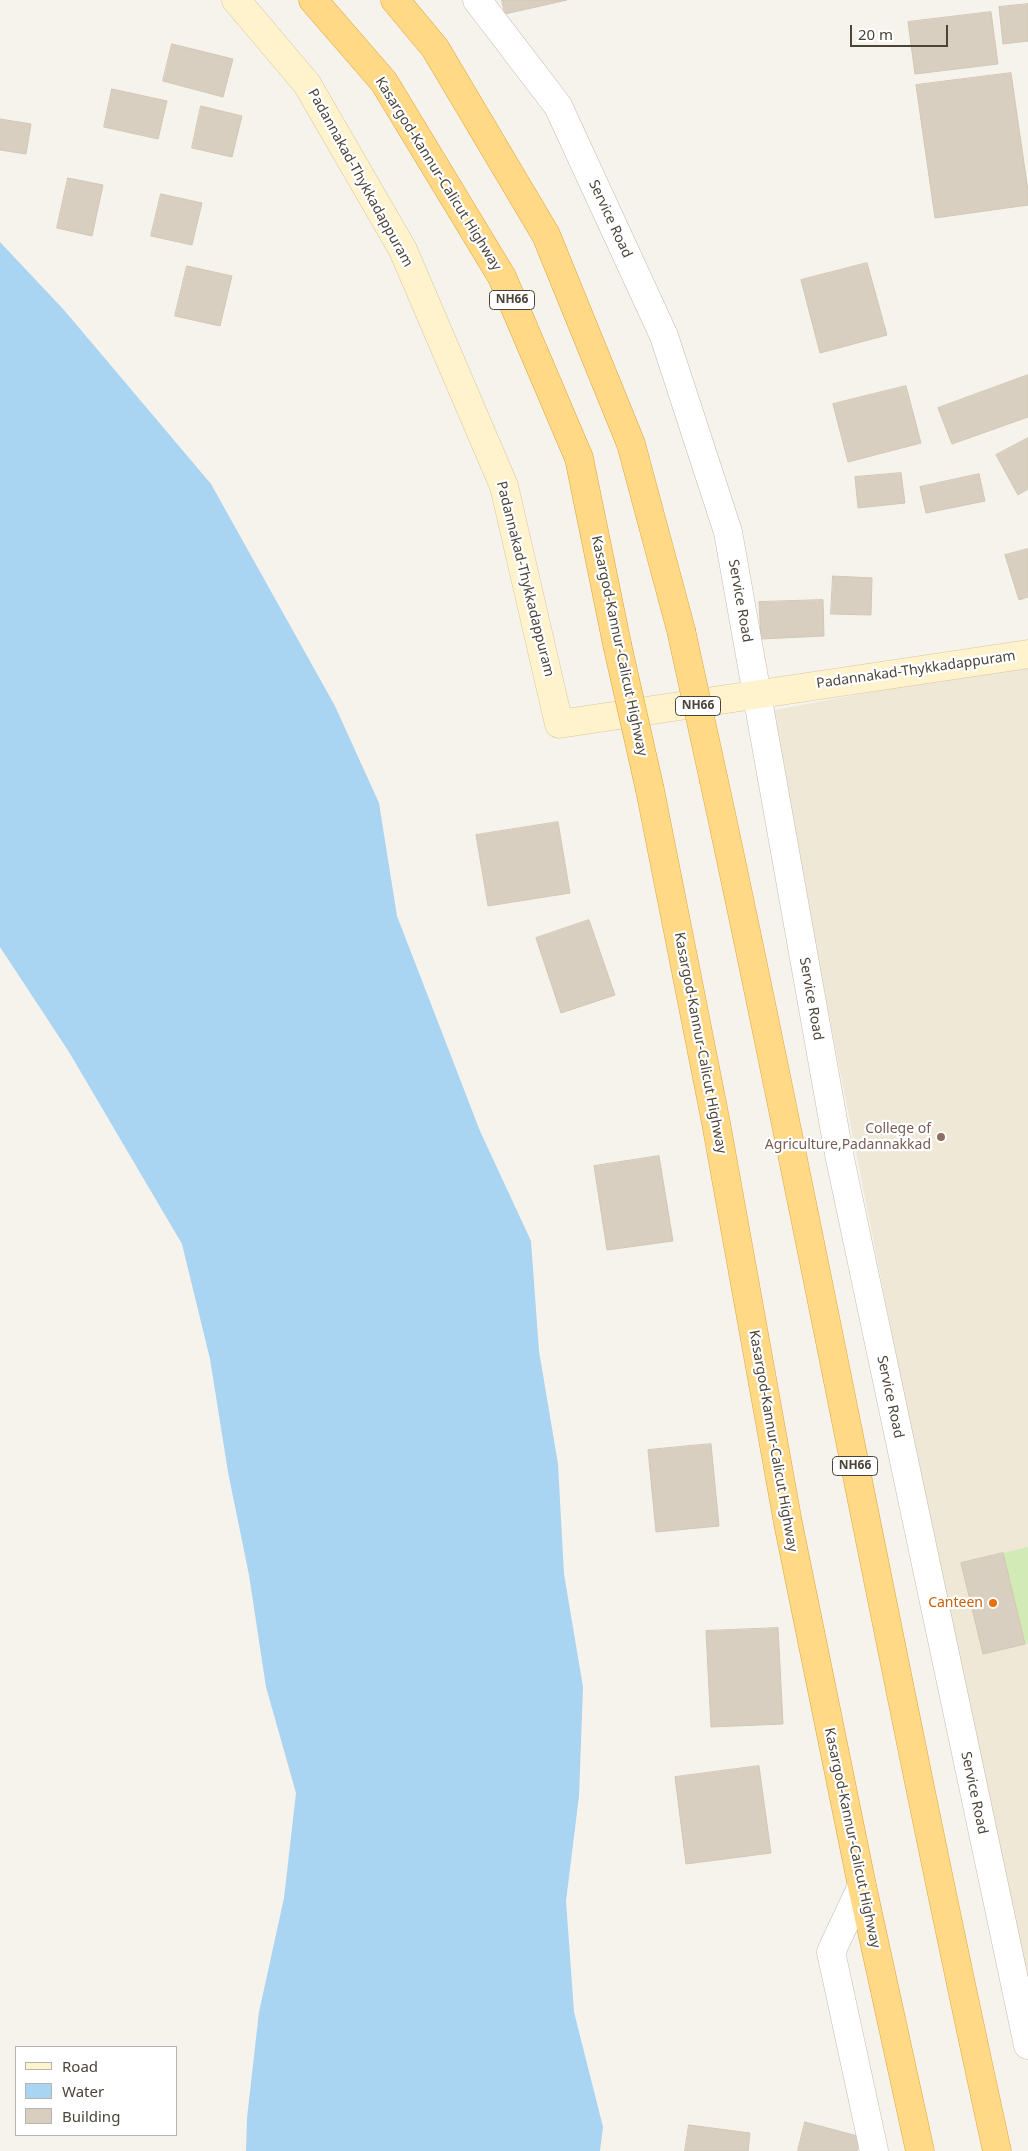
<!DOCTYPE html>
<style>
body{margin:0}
#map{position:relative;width:1028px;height:2151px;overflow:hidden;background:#f6f3ec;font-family:"Noto Sans",sans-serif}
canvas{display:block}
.legend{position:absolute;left:15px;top:2046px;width:162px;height:90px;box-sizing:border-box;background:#fff;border:1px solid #b7b4b0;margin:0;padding:6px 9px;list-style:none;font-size:15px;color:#4b4439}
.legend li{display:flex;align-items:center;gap:10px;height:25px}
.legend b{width:25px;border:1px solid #b7b4b0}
.scale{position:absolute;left:850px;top:25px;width:98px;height:22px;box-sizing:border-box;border:2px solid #4b4439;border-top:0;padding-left:6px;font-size:15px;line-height:18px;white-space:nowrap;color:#4b4439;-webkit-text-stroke:4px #fff;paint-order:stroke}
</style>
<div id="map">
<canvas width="1028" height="2151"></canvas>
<ul class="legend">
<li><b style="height:6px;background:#fff3cd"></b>Road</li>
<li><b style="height:14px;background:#a9d4f2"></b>Water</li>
<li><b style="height:14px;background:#d8cfc1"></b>Building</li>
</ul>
<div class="scale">20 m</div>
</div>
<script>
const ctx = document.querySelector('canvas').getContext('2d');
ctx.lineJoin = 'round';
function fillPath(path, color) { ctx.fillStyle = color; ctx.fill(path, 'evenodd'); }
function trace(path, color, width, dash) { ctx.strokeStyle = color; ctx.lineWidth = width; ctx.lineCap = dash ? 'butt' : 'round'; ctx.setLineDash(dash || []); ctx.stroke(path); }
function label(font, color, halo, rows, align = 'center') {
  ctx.font = font + ' "Noto Sans",sans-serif'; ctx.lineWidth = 4.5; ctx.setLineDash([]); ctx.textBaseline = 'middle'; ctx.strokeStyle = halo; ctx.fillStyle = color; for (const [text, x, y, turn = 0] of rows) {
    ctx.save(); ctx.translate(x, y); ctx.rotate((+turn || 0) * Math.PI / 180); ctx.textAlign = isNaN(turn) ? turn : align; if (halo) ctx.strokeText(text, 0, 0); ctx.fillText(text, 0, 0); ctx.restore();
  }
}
const education = new Path2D(`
 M 1028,663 L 1028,1996 L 937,1563 L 769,711 Z`);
const green = new Path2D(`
 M 1028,1547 L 1028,1643 L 1025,1644 L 1003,1553 Z`);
const water = new Path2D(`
 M 0,242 L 64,310 L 211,484 L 335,706 L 379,803 L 397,916 L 480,1131 L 531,1241 L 539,1351 L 558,1464 L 564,1574 L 583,1687 L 579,1796 L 566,1901 L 574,2012 L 603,2127 L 600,2151 L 246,2151 L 247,2118 L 259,2012 L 284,1898 L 296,1793 L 266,1687 L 249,1575 L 228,1472 L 210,1359 L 182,1244 L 69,1052 L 0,947 Z`);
const building = new Path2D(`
 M 502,0 L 567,0 L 505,14 Z
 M 1028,4 L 1028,41 L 1003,44 L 999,7 Z
 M 991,12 L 998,64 L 915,74 L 908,22 Z
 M 172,44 L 233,59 L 223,97 L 163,81 Z
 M 1011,73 L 1028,191 L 1028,205 L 935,218 L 916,85 Z
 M 112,89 L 167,101 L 158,139 L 104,127 Z
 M 201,106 L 242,116 L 232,157 L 192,148 Z
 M 0,119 L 31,124 L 26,154 L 0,150 Z
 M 68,178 L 103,185 L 92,236 L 57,228 Z
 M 161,194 L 202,203 L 192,245 L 151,236 Z
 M 867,263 L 887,335 L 820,353 L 801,280 Z
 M 187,266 L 232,276 L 220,326 L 175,316 Z
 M 1028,375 L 1028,417 L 952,444 L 938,408 Z
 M 906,386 L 921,443 L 848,462 L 833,404 Z
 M 1028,438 L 1028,489 L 1018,495 L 996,455 Z
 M 901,473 L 905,503 L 858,508 L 855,477 Z
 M 979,474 L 985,501 L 926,513 L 920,487 Z
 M 1028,549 L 1028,597 L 1019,600 L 1005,555 Z
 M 833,576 L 872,578 L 871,615 L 831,614 Z
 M 823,600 L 824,636 L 761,639 L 759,602 Z
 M 558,822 L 570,893 L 488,906 L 476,835 Z
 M 589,920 L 615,995 L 561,1013 L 536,938 Z
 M 659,1156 L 673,1241 L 607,1250 L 594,1166 Z
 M 711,1444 L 719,1526 L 656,1532 L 648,1450 Z
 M 1003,1553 L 1025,1644 L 983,1654 L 961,1563 Z
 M 778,1628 L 783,1724 L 711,1727 L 706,1631 Z
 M 759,1766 L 771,1853 L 686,1864 L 675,1777 Z
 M 805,2122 L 861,2137 L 857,2151 L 798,2151 Z
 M 689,2125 L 750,2133 L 748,2151 L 685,2151 Z`);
const tertiary = new Path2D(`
 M 477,0 L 558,106 L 664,336 L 728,532 L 839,1154 L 1028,2045
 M 862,1886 L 831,1952 L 874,2151`);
const secondary = new Path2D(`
 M 236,0 L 307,84 L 403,250 L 504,486 L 559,724 L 1028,654`);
const trunk = new Path2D(`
 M 313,0 L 384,82 L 502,277 L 579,458 L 617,644
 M 395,0 L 435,48 L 546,235 L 631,444 L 681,630
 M 714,781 C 813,1237 897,1696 997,2151
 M 650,790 L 716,1123 L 788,1523 L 862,1886 L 920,2151`);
const trunkBridge = new Path2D(`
 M 681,630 L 714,781
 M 617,644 L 650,790`);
const markers = [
 [941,1137,5,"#8d6e63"],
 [993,1603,5,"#e8710a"]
];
const shields = [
 [512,300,45],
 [698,706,45],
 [855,1466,45]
];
const shieldNames = [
 ["NH66",512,300],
 ["NH66",698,706],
 ["NH66",855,1466]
];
const streetNames = [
 ["Kasargod-Kannur-Calicut Highway",438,174,58],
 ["Padannakad-Thykkadappuram",360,178,61],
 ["Service Road",610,219,65],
 ["Padannakad-Thykkadappuram",525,579,76],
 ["Service Road",740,601,80],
 ["Kasargod-Kannur-Calicut Highway",619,646,78],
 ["Padannakad-Thykkadappuram",916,670,-8],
 ["Service Road",811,999,80],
 ["Kasargod-Kannur-Calicut Highway",700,1043,79],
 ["Service Road",890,1397,78],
 ["Kasargod-Kannur-Calicut Highway",773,1441,80],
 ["Service Road",974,1793,78],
 ["Kasargod-Kannur-Calicut Highway",852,1838,78]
];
const educationNames = [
 ["College of",931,1129],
 ["Agriculture,Padannakkad",931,1145]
];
const foodNames = [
 ["Canteen",983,1603]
];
fillPath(education, '#efe8d6');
fillPath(green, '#d2eab5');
fillPath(water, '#a9d4f2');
fillPath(building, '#d8cfc1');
trace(building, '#d3c7b4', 1);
trace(tertiary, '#c2bbae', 29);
trace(secondary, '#d6c79b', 29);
trace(trunk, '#e0a43c', 29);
trace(tertiary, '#fff', 28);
trace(secondary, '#fff3cd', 28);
trace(trunk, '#ffd985', 28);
trace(trunkBridge, '#e0a43c', 29, []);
trace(trunkBridge, '#ffd985', 28);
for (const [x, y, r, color] of markers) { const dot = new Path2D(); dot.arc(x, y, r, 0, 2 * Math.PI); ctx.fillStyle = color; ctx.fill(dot); trace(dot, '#fff', 2); }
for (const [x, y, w] of shields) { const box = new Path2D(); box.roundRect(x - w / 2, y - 9.5, w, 19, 4); ctx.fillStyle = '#fff'; ctx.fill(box); trace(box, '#4b4439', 1); }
label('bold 12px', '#4b4439', null, shieldNames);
label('14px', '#4b4439', '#fff', streetNames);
label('14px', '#785e54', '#fff', educationNames, 'right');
label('14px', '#c56008', '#fff', foodNames, 'right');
</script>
